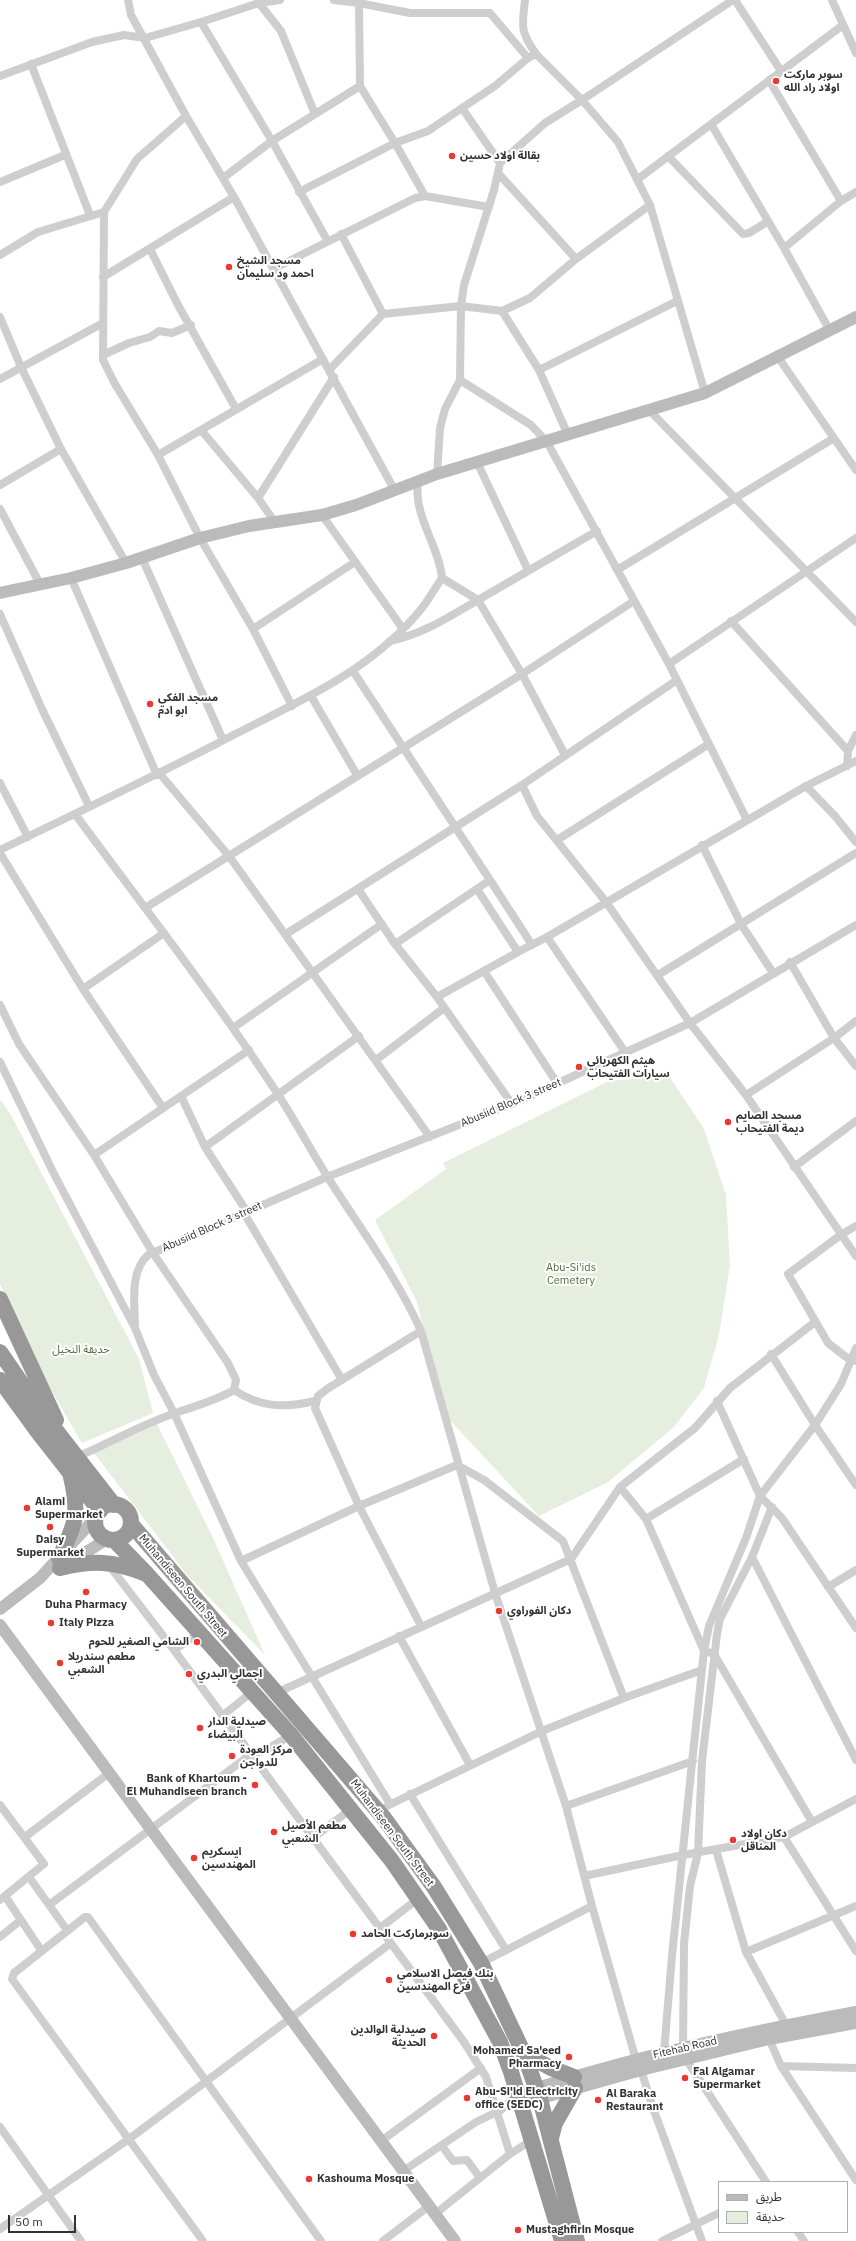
<!DOCTYPE html>
<meta charset="utf-8">
<style>
body{margin:0}
#map{position:relative;width:856px;height:2241px;overflow:hidden;background:#fff;font-family:"IBM Plex Sans","Noto Sans Arabic",sans-serif}
canvas{display:block}
.legend{position:absolute;left:718px;top:2181px;width:130px;height:52px;box-sizing:border-box;background:#fff;border:1px solid #adadad;margin:0;padding:5px 7px;list-style:none;font-size:12px;color:#313131}
.legend li{display:flex;align-items:center;gap:8px;height:20px}
.legend b{width:20px;border:1px solid #adadad}
.scale{position:absolute;left:8px;top:2215px;width:68px;height:18px;box-sizing:border-box;border:2px solid #313131;border-top:0;padding-left:5px;font-size:12px;line-height:14px;white-space:nowrap;color:#313131;-webkit-text-stroke:3px #fff;paint-order:stroke}
</style>
<div id="map">
<canvas width="856" height="2241"></canvas>
<ul class="legend">
<li><b style="height:5px;background:#bbb"></b>طريق</li>
<li><b style="height:11px;background:#e5eedf"></b>حديقة</li>
</ul>
<div class="scale">50 m</div>
</div>
<script>
const ctx = document.querySelector('canvas').getContext('2d');
ctx.lineJoin = 'round';
function fillPath(path, color) { ctx.fillStyle = color; ctx.fill(path, 'evenodd'); }
function trace(path, color, width, dash) { ctx.strokeStyle = color; ctx.lineWidth = width; ctx.lineCap = dash ? 'butt' : 'round'; ctx.setLineDash(dash || []); ctx.stroke(path); }
function label(font, color, halo, rows, align = 'center') {
  ctx.font = font + ' "IBM Plex Sans","Noto Sans Arabic",sans-serif'; ctx.lineWidth = 4; ctx.setLineDash([]); ctx.textBaseline = 'middle'; ctx.strokeStyle = halo; ctx.fillStyle = color; for (const [text, x, y, turn = 0] of rows) {
    ctx.save(); ctx.translate(x, y); ctx.rotate((+turn || 0) * Math.PI / 180); ctx.textAlign = isNaN(turn) ? turn : align; if (halo) ctx.strokeText(text, 0, 0); ctx.fillText(text, 0, 0); ctx.restore();
  }
}
const green = new Path2D(`
 M 669,1076 L 704,1129 L 726,1195 L 730,1265 L 719,1335 L 704,1388 L 673,1428 L 608,1482 L 539,1516 L 444,1414 L 417,1302 L 375,1220 L 446,1169 L 443,1163 L 609,1081 Z
 M 0,1099 L 11,1115 L 139,1359 L 153,1413 L 82,1443 L 41,1373 L 0,1284 Z
 M 157,1424 L 213,1538 L 265,1655 L 188,1576 L 94,1453 Z`);
const street = new Path2D(`
 M 128,0 L 131,15 L 186,116 L 234,197 L 395,491
 M 334,0 L 359,3 L 410,13 L 490,13 L 528,58
 M 525,0 C 522,27 520,31 536,54
 M 735,0 L 781,71
 M 832,0 L 856,53
 M 259,3 L 281,31 L 315,114
 M 359,3 L 360,86 L 395,143 L 425,196
 M 201,22 L 272,141 L 327,240
 M 31,64 L 90,215
 M 0,76 L 92,42 L 124,35 L 145,38 L 201,22 L 259,3 L 280,0
 M 769,80 L 841,201
 M 186,116 L 137,159 L 104,212 L 103,360 L 115,384 L 158,455 L 200,538 L 253,629 L 292,706
 M 711,124 L 784,248 L 830,331
 M 668,156 L 743,234 L 749,233 L 767,222
 M 498,173 L 576,259
 M 223,178 L 272,141 L 360,86
 M 638,179 L 843,25
 M 0,182 L 65,155
 M 299,192 L 395,143 L 428,131 L 462,108
 M 341,234 L 383,314
 M 784,248 L 841,201 L 856,192
 M 150,249 L 178,305 L 236,409
 M 0,255 L 38,232 L 104,212
 M 273,269 L 415,198 L 425,196 L 489,207
 M 103,277 L 234,197
 M 502,311 L 539,370 L 568,435
 M 0,317 L 21,367 L 61,449 L 126,563
 M 103,355 L 129,343 L 150,337 L 159,331 L 172,333 L 191,325
 M 778,357 L 856,470
 M 329,370 L 383,314 L 461,306 L 502,311 L 530,298 L 576,259 L 650,205
 M 539,370 L 677,301
 M 0,379 L 103,323
 M 460,380 L 531,425 L 547,442 L 669,664 L 747,820
 M 705,393 L 650,205 L 618,142 L 582,100 L 733,0
 M 649,410 L 856,622
 M 201,430 L 258,498 L 274,521
 M 158,455 L 323,359
 M 477,462 L 528,570
 M 437,474 L 440,428 L 445,409 L 460,380 L 461,306 L 464,285 L 494,190 L 500,163 L 545,123 L 582,100 L 536,54 L 528,58 L 495,86 L 462,108 L 500,163
 M 0,485 L 61,449
 M 258,498 L 334,377
 M 0,509 L 40,584
 M 322,515 L 403,629
 M 142,558 L 223,740
 M 617,570 L 834,438
 M 71,578 L 157,775
 M 442,578 L 478,600 L 597,531
 M 0,614 L 42,709 L 89,806
 M 731,621 L 848,751 L 847,766
 M 253,629 L 355,562
 M 390,641 C 423,634 449,617 478,600 L 522,674 L 565,755
 M 669,664 L 856,538
 M 353,671 L 490,880 L 395,944
 M 311,696 L 357,775
 M 848,751 L 856,735
 M 160,774 L 229,856 L 430,1137
 M 0,783 L 28,837
 M 522,785 L 677,680
 M 806,786 L 835,816 L 856,842
 M 75,814 C 143,906 214,997 277,1093 C 295,1120 310,1149 327,1176 C 359,1227 396,1275 421,1331 L 495,1593 L 566,1806 L 592,1906 L 636,2060
 M 557,840 L 709,744
 M 702,845 L 741,924 L 773,973
 M 0,850 C 74,814 149,779 222,741 C 294,703 370,673 422,608 C 429,599 435,588 442,578 C 439,545 413,516 418,482
 M 0,853 L 83,989 L 163,1108
 M 490,880 L 532,945
 M 358,889 L 395,944 L 437,997 L 512,1104
 M 477,889 L 518,952 L 547,937 L 806,786 L 856,761
 M 145,908 L 522,674 L 634,601
 M 286,934 L 522,785 L 537,816 L 606,902 L 690,1023 L 746,1095 L 856,1256
 M 547,937 L 625,1052
 M 790,962 L 834,1038 L 856,1066
 M 484,971 L 557,1083
 M 658,975 L 856,853
 M 83,989 L 164,933
 M 437,997 L 518,952
 M 0,1005 L 19,1044 L 94,1155 L 153,1253 L 228,1363 L 236,1380 L 234,1390 C 215,1401 195,1406 175,1413 C 141,1425 109,1443 77,1457
 M 233,1028 L 382,924
 M 376,1060 L 444,1008
 M 0,1062 L 53,1172 L 135,1328 L 154,1375 L 174,1413 L 241,1561 L 390,1804
 M 746,1095 L 834,1038 L 856,1021
 M 181,1096 L 249,1050
 M 205,1147 L 359,1036
 M 94,1155 L 181,1096 L 205,1147 L 247,1212
 M 794,1167 L 856,1121
 M 244,1213 L 342,1380
 M 856,1226 L 842,1234 L 788,1274 L 828,1343 L 846,1357 L 856,1361
 M 135,1328 C 135,1305 129,1272 148,1255 L 327,1177 L 512,1104 L 690,1023 L 856,925
 M 421,1331 L 327,1389 L 318,1396 L 315,1408 L 359,1506 L 421,1626
 M 771,1354 L 815,1425 L 856,1485
 M 234,1390 C 261,1408 285,1408 315,1401
 M 717,1401 L 760,1496 L 782,1518 L 856,1628
 M 620,1487 L 646,1519 L 704,1651 L 714,1654 L 812,1822
 M 646,1519 L 744,1459
 M 752,1557 L 856,1760
 M 241,1561 L 359,1506 L 457,1465 L 484,1480 L 563,1541 L 624,1698
 M 108,1564 L 174,1650
 M 828,1587 L 856,1570
 M 200,1633 L 174,1650 L 464,2042 L 486,2077 L 510,2154 L 532,2140
 M 399,1636 L 470,1765
 M 276,1693 L 571,1559 L 620,1487 L 695,1428 L 730,1388 L 815,1322
 M 222,1716 L 252,1692
 M 410,1794 L 506,1950
 M 0,1805 L 44,1864 L 0,1900
 M 387,1806 L 542,1731 L 624,1698 L 702,1670
 M 566,1806 L 693,1761
 M 25,1837 L 109,1773
 M 784,1837 L 856,1951
 M 313,1838 L 351,1809
 M 716,1850 L 746,1952 L 786,2025
 M 584,1876 L 683,1855 L 784,1837 L 856,1799
 M 29,1877 L 67,1930
 M 5,1896 L 41,1950
 M 49,1905 L 250,1755 L 266,1750 L 291,1735
 M 380,1928 L 419,1898
 M 0,1937 L 21,1920
 M 746,1952 L 856,1906
 M 481,1963 L 592,1906
 M 769,2039 L 781,2066 L 856,2180
 M 683,2048 L 684,1944 L 690,1886 L 698,1853 L 702,1761 L 717,1634 L 720,1619 L 752,1557 L 772,1507
 M 664,2052 L 672,1956 L 694,1744 L 704,1651 L 709,1626 L 746,1538 L 760,1496 L 815,1425 L 841,1384 L 856,1348
 M 686,2059 L 766,2182
 M 781,2066 L 856,2068
 M 641,2070 L 653,2108 L 702,2241
 M 0,2127 L 81,2241
 M 381,2141 L 481,2068
 M 442,2146 L 453,2161 L 467,2160 L 480,2178
 M 403,2171 L 476,2122 L 501,2110 L 517,2095
 M 435,2214 L 510,2154
 M 0,2229 L 129,2139 L 391,1943
 M 798,2232 L 804,2241
 M 203,2241 L 12,1979 L 14,1973 L 85,1917 L 88,1917 L 321,2241
 M 383,2241 L 429,2206
 M 662,2241 L 719,2213`);
const secondary = new Path2D(`
 M 0,593 L 71,578 L 126,563 L 200,538 L 249,526 L 322,515 L 356,505 L 437,474 L 705,393 L 856,317
 M 66,1565 L 107,1539
 M 0,1609 L 40,1578 L 97,1516
 M 0,1625 L 455,2241
 M 517,2095 C 549,2083 583,2074 616,2065 C 695,2044 775,2027 856,2012
 M 520,2104 L 641,2070 L 769,2039 L 856,2023`);
const highway = new Path2D(`
 M 0,1299 L 56,1420
 M 0,1352 L 40,1410 L 114,1505
 M 0,1380 L 38,1432 L 100,1511
 M95 1522a18 18 0 1 1 36 0a18 18 0 1 1-36 0Z
 M 131,1524 L 384,1818 L 434,1887 L 481,1963 L 524,2054 L 540,2099 L 577,2241
 M 114,1540 L 146,1573 L 291,1735 L 392,1861 L 439,1929 L 500,2042 L 511,2072 L 562,2241
 M 59,1558 C 75,1526 80,1514 71,1477
 M 60,1568 C 93,1560 113,1561 144,1573
 M 524,2054 L 551,2068 L 574,2077
 M 551,2138 L 555,2123 L 575,2088`);
const markers = [
 [776,81,4,"#e93a32"],
 [452,156,4,"#e93a32"],
 [229,267,4,"#e93a32"],
 [150,704,4,"#e93a32"],
 [579,1067,4,"#e93a32"],
 [728,1122,4,"#e93a32"],
 [27,1508,4,"#e93a32"],
 [50,1527,4,"#e93a32"],
 [86,1592,4,"#e93a32"],
 [499,1611,4,"#e93a32"],
 [51,1623,4,"#e93a32"],
 [197,1642,4,"#e93a32"],
 [60,1663,4,"#e93a32"],
 [189,1674,4,"#e93a32"],
 [200,1728,4,"#e93a32"],
 [232,1756,4,"#e93a32"],
 [255,1785,4,"#e93a32"],
 [274,1832,4,"#e93a32"],
 [733,1840,4,"#e93a32"],
 [194,1858,4,"#e93a32"],
 [353,1934,4,"#e93a32"],
 [389,1980,4,"#e93a32"],
 [434,2036,4,"#e93a32"],
 [569,2057,4,"#e93a32"],
 [685,2078,4,"#e93a32"],
 [467,2098,4,"#e93a32"],
 [598,2100,4,"#e93a32"],
 [309,2179,4,"#e93a32"],
 [518,2230,4,"#e93a32"]
];
const poiNames = [
 ["سوبر ماركت",784,75],
 ["اولاد راد الله",784,88],
 ["بقالة اولاد حسين",460,156],
 ["مسجد الشيخ",237,261],
 ["احمد ود سليمان",237,274],
 ["مسجد الفكي",158,698],
 ["ابو ادم",158,711],
 ["هيثم الكهربائي",587,1061],
 ["سيارات الفتيحاب",587,1074],
 ["مسجد الصايم",736,1116],
 ["ديمة الفتيحاب",736,1129],
 ["Alami",35,1502],
 ["Supermarket",35,1515],
 ["Daisy",50,1540,"center"],
 ["Supermarket",50,1553,"center"],
 ["Duha Pharmacy",86,1605,"center"],
 ["دكان الفوراوي",507,1611],
 ["Italy Pizza",59,1623],
 ["الشامي الصغير للحوم",189,1642,"right"],
 ["مطعم سندريلا",68,1657],
 ["الشعبي",68,1670],
 ["اجمالي البدري",197,1674],
 ["صيدلية الدار",208,1722],
 ["البيضاء",208,1735],
 ["مركز العودة",240,1750],
 ["للدواجن",240,1763],
 ["Bank of Khartoum -",247,1779,"right"],
 ["El Muhandiseen branch",247,1792,"right"],
 ["مطعم الأصيل",282,1826],
 ["الشعبي",282,1839],
 ["دكان اولاد",741,1834],
 ["المناقل",741,1847],
 ["ايسكريم",202,1852],
 ["المهندسين",202,1865],
 ["سوبرماركت الحامد",361,1934],
 ["بنك فيصل الاسلامي",397,1974],
 ["فرع المهندسين",397,1987],
 ["صيدلية الوالدين",426,2030,"right"],
 ["الحديثة",426,2043,"right"],
 ["Mohamed Sa'eed",561,2051,"right"],
 ["Pharmacy",561,2064,"right"],
 ["Fal Algamar",693,2072],
 ["Supermarket",693,2085],
 ["Abu-Si'id Electricity",475,2092],
 ["office (SEDC)",475,2105],
 ["Al Baraka",606,2094],
 ["Restaurant",606,2107],
 ["Kashouma Mosque",317,2179],
 ["Mustaghfirin Mosque",526,2230]
];
const streetNames = [
 ["Abusiid Block 3 street",511,1103,-23],
 ["Abusiid Block 3 street",212,1227,-24],
 ["Muhandiseen South Street",183,1586,50],
 ["Muhandiseen South Street",392,1833,53],
 ["Fitehab Road",685,2048,-13]
];
const parkNames = [
 ["Abu-Si'ids",571,1268],
 ["Cemetery",571,1281],
 ["حديقة النخيل",81,1350]
];
fillPath(green, '#e5eedf');
trace(street, '#cecece', 8);
trace(secondary, '#bbb', 12);
trace(highway, '#989898', 16);
for (const [x, y, r, color] of markers) { const dot = new Path2D(); dot.arc(x, y, r, 0, 2 * Math.PI); ctx.fillStyle = color; ctx.fill(dot); trace(dot, '#fff', 1.5); }
label('bold 11px', '#313131', '#fff', poiNames, 'left');
label('11px', '#313131', '#fff', streetNames);
label('11px', '#4e6e3c', '#fff', parkNames);
</script>
